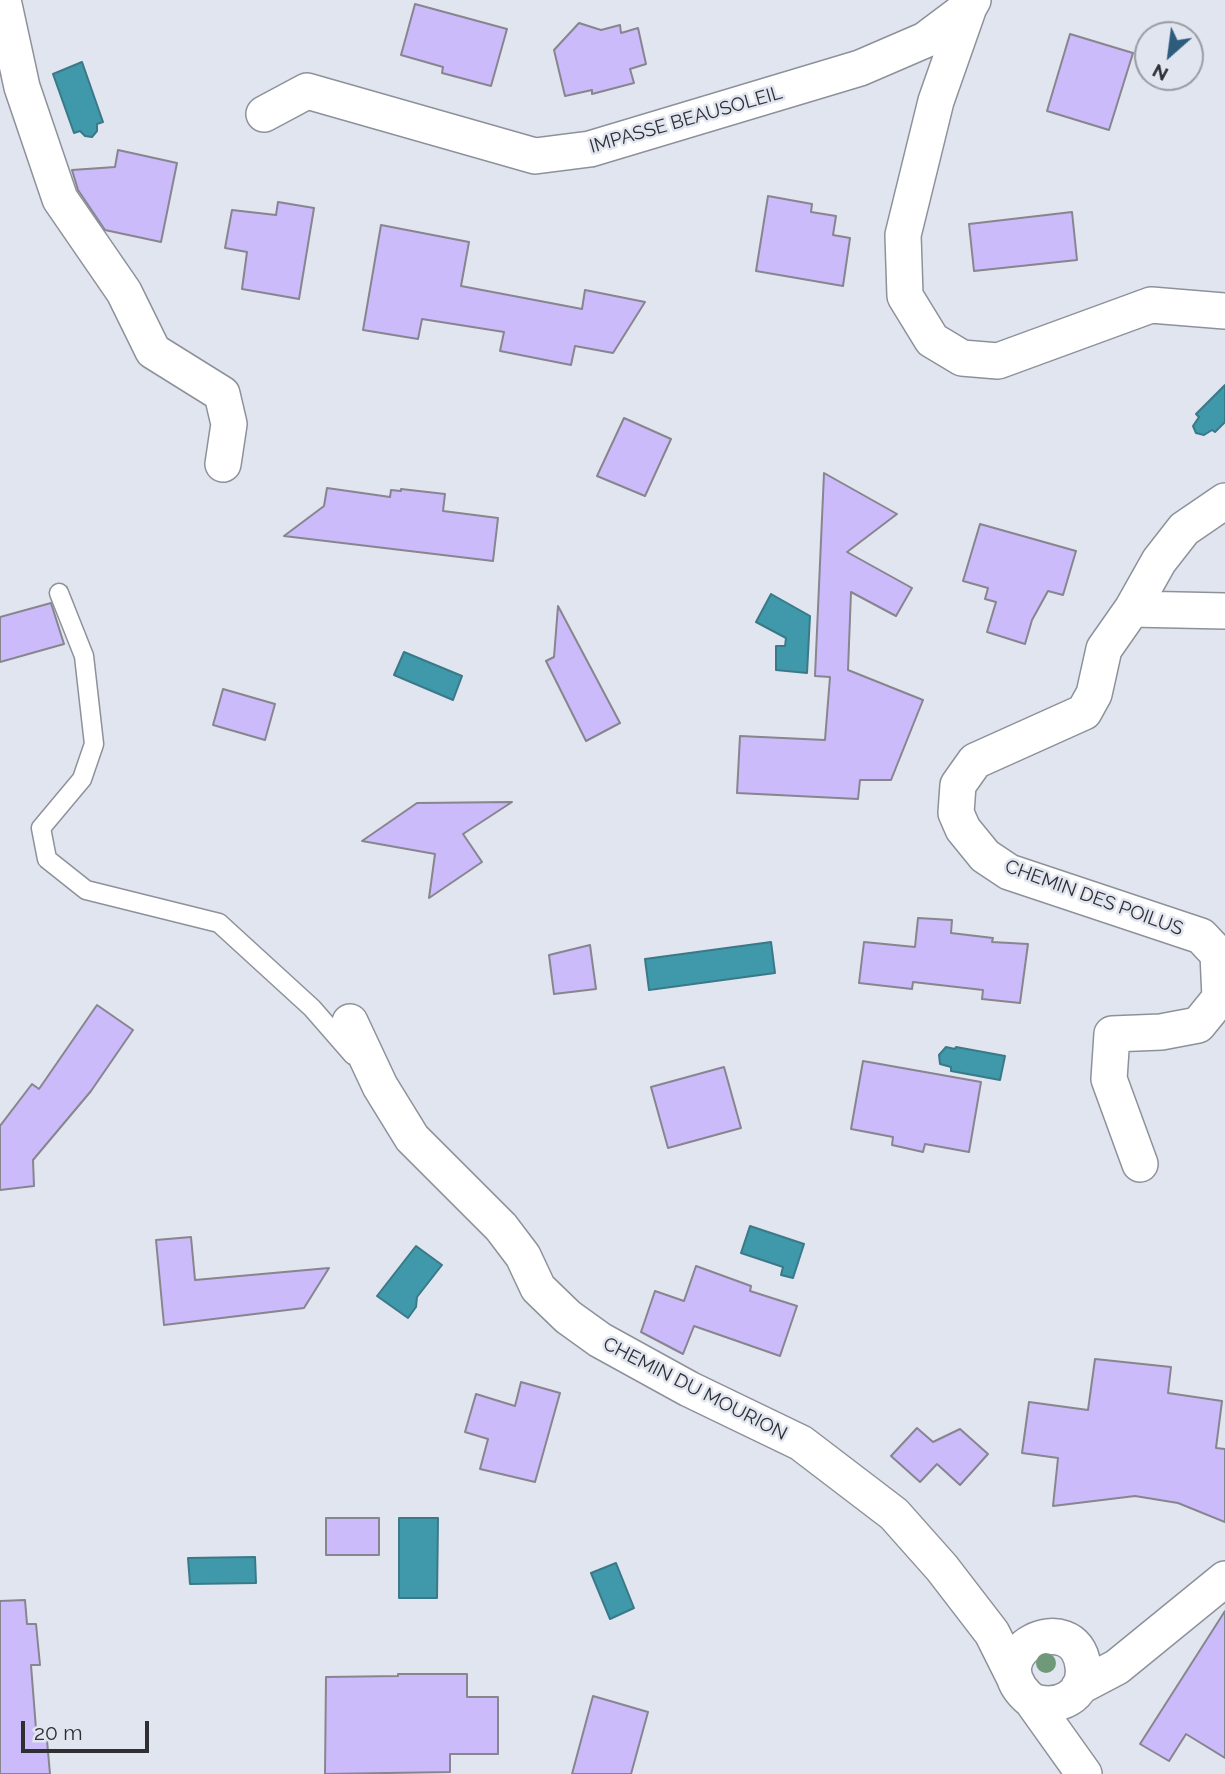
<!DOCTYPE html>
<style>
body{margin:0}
#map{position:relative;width:1225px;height:1774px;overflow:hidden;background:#e0e5ef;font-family:Raleway,sans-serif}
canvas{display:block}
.north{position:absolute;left:1134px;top:21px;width:70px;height:70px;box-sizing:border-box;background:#e0e5ef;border:2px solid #999ca4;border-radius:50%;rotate:208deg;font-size:19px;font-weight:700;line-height:28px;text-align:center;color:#2e2f33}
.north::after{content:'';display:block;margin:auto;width:24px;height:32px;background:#2e5c7c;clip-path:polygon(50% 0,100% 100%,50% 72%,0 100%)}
.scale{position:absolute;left:21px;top:1721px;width:128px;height:32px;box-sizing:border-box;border:4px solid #2e2f33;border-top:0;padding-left:9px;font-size:21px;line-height:24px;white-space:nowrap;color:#2e2f33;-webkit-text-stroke:5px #e0e5ef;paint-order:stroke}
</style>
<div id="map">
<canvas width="1225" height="1774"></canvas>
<div class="north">N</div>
<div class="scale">20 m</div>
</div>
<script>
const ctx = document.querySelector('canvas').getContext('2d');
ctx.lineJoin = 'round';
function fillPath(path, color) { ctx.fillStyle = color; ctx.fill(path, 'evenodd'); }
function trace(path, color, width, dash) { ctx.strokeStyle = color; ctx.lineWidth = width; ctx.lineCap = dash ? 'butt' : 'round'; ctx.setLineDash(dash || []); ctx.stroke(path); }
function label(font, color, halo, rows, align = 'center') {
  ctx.font = font + ' Raleway,sans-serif'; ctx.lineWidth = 5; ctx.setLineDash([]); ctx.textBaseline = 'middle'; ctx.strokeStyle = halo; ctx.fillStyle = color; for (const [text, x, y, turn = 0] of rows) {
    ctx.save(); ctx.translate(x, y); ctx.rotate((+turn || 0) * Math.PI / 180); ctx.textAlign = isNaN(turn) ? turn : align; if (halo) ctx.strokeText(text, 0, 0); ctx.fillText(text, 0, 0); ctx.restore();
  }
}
const water = new Path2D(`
 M 82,62 L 103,122 L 97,124 L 97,131 L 92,137 L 85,136 L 80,131 L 74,133 L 53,74 Z
 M 1225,385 L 1225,422 L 1215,432 L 1212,430 L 1204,435 L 1196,433 L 1193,426 L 1199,417 L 1196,414 Z
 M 771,594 L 810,616 L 807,673 L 776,670 L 776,646 L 785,646 L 786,638 L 756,622 Z
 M 404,652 L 462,676 L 453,700 L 394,675 Z
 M 771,942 L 775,973 L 649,990 L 645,959 Z
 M 946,1047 L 955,1049 L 956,1047 L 1005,1056 L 1000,1080 L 951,1071 L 951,1067 L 940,1064 L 939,1055 Z
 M 750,1226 L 804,1244 L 793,1278 L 781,1275 L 783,1267 L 741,1253 Z
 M 416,1246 L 442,1265 L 417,1297 L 416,1307 L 408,1318 L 377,1296 Z
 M 399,1518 L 438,1518 L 437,1598 L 399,1598 Z
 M 255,1557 L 256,1583 L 190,1584 L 188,1558 Z
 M 616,1563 L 634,1608 L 610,1619 L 591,1573 Z`);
const building = new Path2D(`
 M 415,4 L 507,29 L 491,86 L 442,73 L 443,67 L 401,55 Z
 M 579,23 L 601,30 L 620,25 L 621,33 L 638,28 L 646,64 L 630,69 L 634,83 L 592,94 L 592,90 L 565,96 L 554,50 Z
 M 1070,34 L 1133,53 L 1109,130 L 1047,111 Z
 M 118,150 L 177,163 L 161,242 L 105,230 L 78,190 L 72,170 L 115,167 Z
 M 768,196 L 812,204 L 811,212 L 836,216 L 833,235 L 850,238 L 843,286 L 756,271 Z
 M 278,202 L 314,208 L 299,299 L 242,289 L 247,252 L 225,248 L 232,210 L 276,215 Z
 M 1072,212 L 1077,260 L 974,271 L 969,224 Z
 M 381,225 L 469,242 L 461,286 L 582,309 L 585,290 L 645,302 L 613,353 L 575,346 L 571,365 L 500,351 L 504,332 L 422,319 L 418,339 L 363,330 Z
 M 624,418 L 671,439 L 645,496 L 597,476 Z
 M 824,473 L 897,514 L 847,552 L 912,588 L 896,616 L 851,592 L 848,670 L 923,700 L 891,780 L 860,780 L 858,799 L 737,793 L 740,736 L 825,740 L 830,677 L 815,676 Z
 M 327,488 L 390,497 L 391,490 L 401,491 L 401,489 L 445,494 L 443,511 L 498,518 L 493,561 L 284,536 L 324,506 Z
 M 980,524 L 1076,551 L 1063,595 L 1048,591 L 1032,620 L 1025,644 L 987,632 L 996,602 L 985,599 L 988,588 L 963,581 Z
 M 51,603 L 64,644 L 0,662 L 0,617 Z
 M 558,606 L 620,723 L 586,741 L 546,661 L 554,657 Z
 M 223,689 L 275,704 L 265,740 L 213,725 Z
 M 512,802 L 463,834 L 482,862 L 429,898 L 435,854 L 362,841 L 417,803 Z
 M 918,918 L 952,920 L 951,933 L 993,938 L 992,942 L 1028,944 L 1020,1003 L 982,999 L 983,990 L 913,982 L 912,989 L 859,983 L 864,942 L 915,947 Z
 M 590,945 L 596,989 L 554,994 L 549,955 Z
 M 97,1005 L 133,1030 L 91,1091 L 33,1160 L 34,1186 L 0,1190 L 0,1126 L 32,1084 L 39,1089 Z
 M 863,1061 L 981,1082 L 969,1152 L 925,1144 L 923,1152 L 892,1145 L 893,1137 L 851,1129 Z
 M 724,1067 L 741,1128 L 668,1148 L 651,1087 Z
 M 191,1237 L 195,1280 L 329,1268 L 304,1308 L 164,1325 L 156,1240 Z
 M 696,1266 L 751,1286 L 750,1291 L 797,1306 L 780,1356 L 694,1326 L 683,1354 L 641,1332 L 655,1291 L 684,1301 Z
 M 1095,1359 L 1171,1367 L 1168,1393 L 1222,1401 L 1216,1448 L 1225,1449 L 1225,1522 L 1178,1503 L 1135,1496 L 1053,1506 L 1058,1458 L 1022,1453 L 1029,1402 L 1088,1410 Z
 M 521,1382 L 560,1393 L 535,1482 L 480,1469 L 488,1439 L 465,1432 L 476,1394 L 515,1406 Z
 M 917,1428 L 933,1442 L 960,1429 L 988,1454 L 960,1485 L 937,1464 L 920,1482 L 891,1456 Z
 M 326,1518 L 379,1518 L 379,1555 L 326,1555 Z
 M 25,1600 L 27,1624 L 36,1624 L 40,1665 L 31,1665 L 36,1729 L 46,1729 L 50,1774 L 0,1774 L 0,1601 Z
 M 1225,1611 L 1225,1758 L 1186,1734 L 1169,1761 L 1140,1744 Z
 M 398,1674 L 467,1674 L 467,1697 L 498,1697 L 498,1754 L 450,1754 L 450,1772 L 325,1774 L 326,1677 L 398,1676 Z
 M 593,1696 L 648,1712 L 631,1774 L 572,1774 Z`);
const service = new Path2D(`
 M 59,593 L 84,656 L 94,744 L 82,779 L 41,828 L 47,859 L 86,890 L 219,923 L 312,1008 L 353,1055`);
const minor = new Path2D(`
 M 3,0 L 22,87 L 60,199 L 124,292 L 153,351 L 222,394 L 229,424 L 223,464
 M 969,7 L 936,101 L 903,235 L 905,296 L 932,340 L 962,358 L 998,361 L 1151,305 L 1225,311
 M 264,114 L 307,91 L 535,156 L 590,149 L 860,68 L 925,40 L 969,7 L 973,0
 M 1132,609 L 1225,611
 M 350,1022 L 380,1086 L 412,1138 L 501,1227 L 523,1256 L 538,1288 L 568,1317 L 600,1340 L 689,1389 L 801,1443 L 894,1514 L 942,1568 L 992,1633 L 1018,1685
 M 1140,1164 L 1109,1079 L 1112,1034 L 1161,1032 L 1198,1025 L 1220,998 L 1218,954 L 1201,936 L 1009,872 L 985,856 L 963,829 L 956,813 L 958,785 L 975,761 L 1084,712 L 1094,694 L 1104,649 L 1132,609 L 1159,561 L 1184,529 L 1225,501
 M 1079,1687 L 1117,1667 L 1225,1579
 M 1032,1701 C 1057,1710 1087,1697 1083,1666 C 1076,1604 972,1652 1032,1701 L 1084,1774`);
const trees = [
 [1046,1663]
];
const streetNames = [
 ["IMPASSE BEAUSOLEIL",686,120,-16],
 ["CHEMIN DES POILUS",1094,898,20],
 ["CHEMIN DU MOURION",695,1389,27]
];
fillPath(water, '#3f99ab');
trace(water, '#3a7987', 2);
fillPath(building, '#ccbbfa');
trace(building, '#87858e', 2);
trace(service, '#8d919a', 21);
trace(minor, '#8d919a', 38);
trace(service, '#fff', 18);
trace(minor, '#fff', 35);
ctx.fillStyle = '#709979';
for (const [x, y] of trees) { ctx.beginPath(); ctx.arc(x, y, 10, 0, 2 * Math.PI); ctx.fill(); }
label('19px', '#2e2f33', '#e0e5ef', streetNames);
</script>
